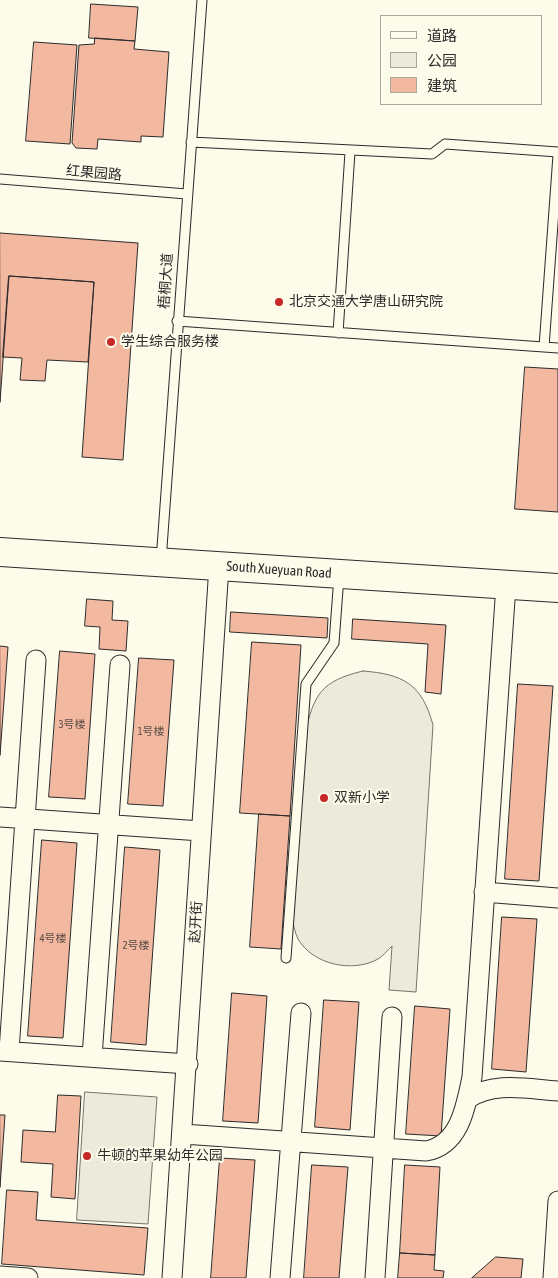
<!DOCTYPE html>
<meta charset="utf-8">
<style>
body{margin:0}
#map{position:relative;width:558px;height:1278px;overflow:hidden;background:#fdfbea;font-family:"Asap Condensed","Noto Sans SC",sans-serif}
canvas{display:block}
.legend{position:absolute;left:380px;top:15px;width:162px;height:90px;box-sizing:border-box;background:#fdfbea;border:1px solid #a9a89e;margin:0;padding:6px 9px;list-style:none;font-size:15px;color:#2b2b2b}
.legend li{display:flex;align-items:center;gap:10px;height:25px}
.legend b{width:25px;border:1px solid #a9a89e}
</style>
<div id="map">
<canvas width="558" height="1278"></canvas>
<ul class="legend">
<li><b style="height:6px;background:#fdfbea"></b>道路</li>
<li><b style="height:14px;background:#ecebdb"></b>公园</li>
<li><b style="height:14px;background:#f2b8a0"></b>建筑</li>
</ul>
</div>
<script>
const ctx = document.querySelector('canvas').getContext('2d');
ctx.lineJoin = 'round';
function fillPath(path, color) { ctx.fillStyle = color; ctx.fill(path, 'evenodd'); }
function trace(path, color, width, dash) { ctx.strokeStyle = color; ctx.lineWidth = width; ctx.lineCap = dash ? 'butt' : 'round'; ctx.setLineDash(dash || []); ctx.stroke(path); }
function label(font, color, halo, rows, align = 'center') {
  ctx.font = font + ' "Asap Condensed","Noto Sans SC",sans-serif'; ctx.lineWidth = 4; ctx.setLineDash([]); ctx.textBaseline = 'middle'; ctx.strokeStyle = halo; ctx.fillStyle = color; for (const [text, x, y, turn = 0] of rows) {
    ctx.save(); ctx.translate(x, y); ctx.rotate((+turn || 0) * Math.PI / 180); ctx.textAlign = isNaN(turn) ? turn : align; if (halo) ctx.strokeText(text, 0, 0); ctx.fillText(text, 0, 0); ctx.restore();
  }
}
const green = new Path2D(`
 M 363,671 C 403,674 422,684 433,725 L 416,992 L 389,990 L 392,946 C 388,950 383,956 378,959 C 353,973 313,965 298,939 C 295,933 294,926 292,920 L 305,734 C 314,694 321,681 363,671 Z
 M 85,1092 L 157,1097 L 148,1224 L 77,1220 Z`);
const building = new Path2D(`
 M 91,4 L 138,7 L 135,41 L 89,38 Z
 M 95,38 L 135,41 L 134,49 L 169,52 L 163,137 L 141,136 L 141,142 L 98,139 L 97,149 L 76,148 L 72,143 L 79,45 L 94,44 Z
 M 34,42 L 77,45 L 70,144 L 26,141 Z
 M 0,233 L 138,243 L 123,460 L 82,457 L 94,282 L 9,276 L 0,402 Z
 M 9,276 L 94,282 L 88,362 L 47,360 L 45,381 L 20,380 L 22,358 L 3,357 Z
 M 525,367 L 558,369 L 558,512 L 515,509 Z
 M 87,599 L 113,601 L 112,620 L 128,621 L 126,651 L 99,649 L 100,627 L 85,626 Z
 M 231,612 L 328,618 L 327,638 L 230,632 Z
 M 353,619 L 446,625 L 441,694 L 425,692 L 428,644 L 352,639 Z
 M 252,642 L 301,645 L 290,816 L 240,813 Z
 M 0,646 L 8,647 L 0,755 Z
 M 60,651 L 95,654 L 85,799 L 49,797 Z
 M 139,658 L 174,660 L 163,806 L 128,804 Z
 M 518,684 L 553,686 L 539,881 L 505,879 Z
 M 259,814 L 290,816 L 281,949 L 250,947 Z
 M 42,840 L 77,843 L 63,1038 L 28,1036 Z
 M 125,847 L 160,850 L 146,1045 L 111,1042 Z
 M 502,917 L 537,919 L 526,1072 L 492,1069 Z
 M 232,993 L 267,996 L 258,1123 L 223,1121 Z
 M 324,1000 L 359,1002 L 350,1130 L 315,1127 Z
 M 415,1006 L 450,1009 L 441,1136 L 406,1134 Z
 M 58,1095 L 81,1096 L 75,1199 L 51,1197 L 53,1164 L 21,1162 L 23,1130 L 55,1132 Z
 M 0,1115 L 5,1115 L 0,1187 Z
 M 220,1158 L 255,1160 L 246,1278 L 211,1278 Z
 M 312,1165 L 348,1167 L 339,1278 L 304,1278 Z
 M 405,1165 L 440,1167 L 435,1255 L 400,1253 Z
 M 7,1190 L 38,1192 L 36,1220 L 148,1228 L 144,1275 L 2,1264 Z
 M 400,1253 L 435,1255 L 434,1270 L 444,1271 L 443,1278 L 398,1278 Z
 M 496,1257 L 523,1259 L 521,1278 L 472,1278 Z`);
const service = new Path2D(`
 M 191,142 L 432,154 L 445,144 L 558,152
 M 0,179 L 187,194
 M 177,321 L 558,348
 M 338,333 L 350,152
 M 544,347 L 558,155
 M 161,561 L 202,0
 M 286,958 L 306,684 L 334,643 L 339,576`);
const minor = new Path2D(`
 M 0,817 L 201,831
 M 484,892 L 558,898
 M 0,1051 L 188,1064
 M 9,1051 L 36,660
 M 92,1057 L 120,665
 M 467,1099 C 494,1081 527,1089 558,1091
 M 183,1134 L 426,1151 C 460,1145 466,1106 472,1077 L 506,585
 M 0,1276 L 28,1278
 M 172,1278 L 219,566
 M 280,1278 L 301,1013
 M 375,1278 L 392,1017
 M 553,1278 L 558,1201`);
const primary = new Path2D(`
 M 0,552 L 558,588`);
const markers = [
 [279,302,5,"#c62828"],
 [111,342,5,"#c62828"],
 [324,798,5,"#c62828"],
 [87,1156,5,"#c62828"]
];
const numberNames = [
 ["3号楼",72,725],
 ["1号楼",151,732],
 ["4号楼",53,939],
 ["2号楼",136,946]
];
const streetNames = [
 ["红果园路",94,173,5],
 ["梧桐大道",166,281,-86],
 ["South Xueyuan Road",279,570,4],
 ["赵开街",196,922,-87]
];
const poiNames = [
 ["北京交通大学唐山研究院",289,302],
 ["学生综合服务楼",121,342],
 ["双新小学",334,798],
 ["牛顿的苹果幼年公园",97,1156]
];
fillPath(green, '#ecebdb');
trace(green, '#74746e', 1);
fillPath(building, '#f2b8a0');
trace(building, '#2b2b2b', 1);
trace(service, '#2b2b2b', 11);
trace(minor, '#2b2b2b', 21);
trace(primary, '#2b2b2b', 30);
trace(service, '#fdfbea', 9);
trace(minor, '#fdfbea', 19);
trace(primary, '#fdfbea', 28);
for (const [x, y, r, color] of markers) { const dot = new Path2D(); dot.arc(x, y, r, 0, 2 * Math.PI); ctx.fillStyle = color; ctx.fill(dot); trace(dot, '#fdfbea', 2); }
label('11px', '#5d4e48', null, numberNames);
label('14px', '#2b2b2b', '#fdfbea', streetNames);
label('14px', '#2b2b2b', '#fdfbea', poiNames, 'left');
</script>
